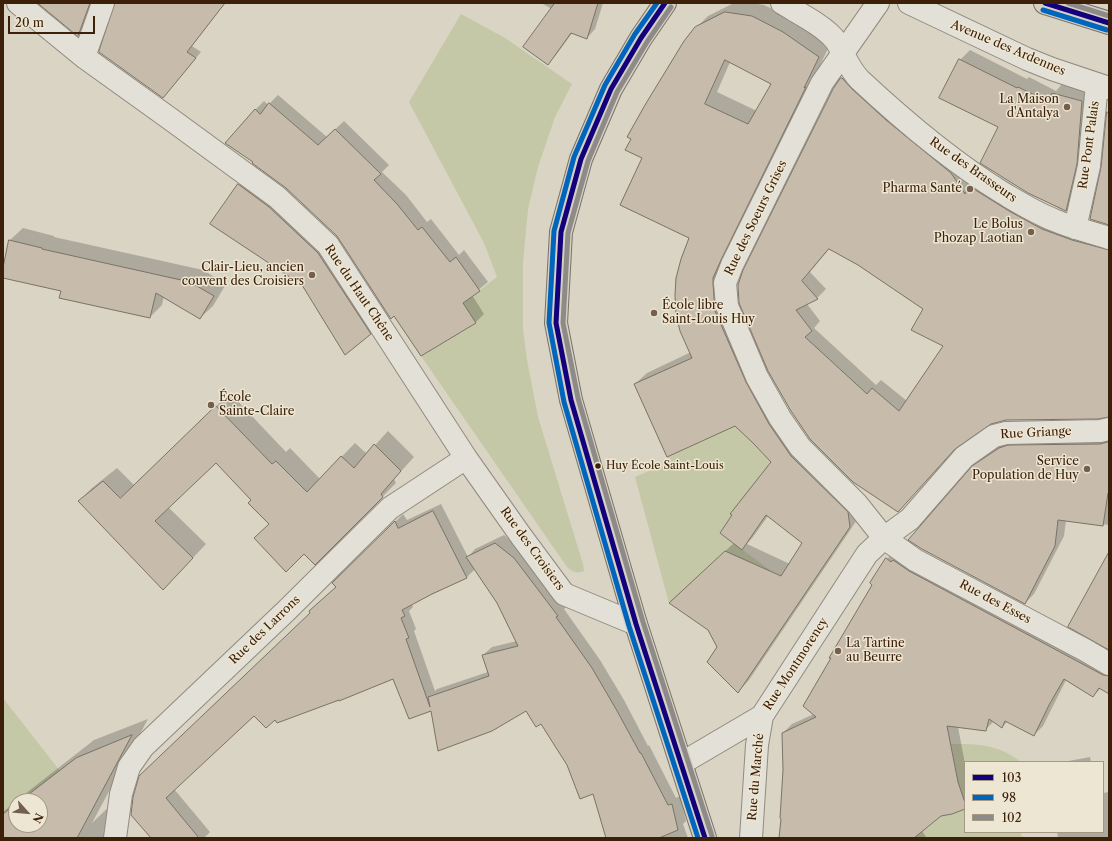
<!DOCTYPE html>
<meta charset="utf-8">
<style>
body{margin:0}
#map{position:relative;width:1112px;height:841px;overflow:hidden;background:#d9d4c3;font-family:"Libre Caslon Text",serif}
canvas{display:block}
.frame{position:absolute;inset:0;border:4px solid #3c200a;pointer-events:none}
.legend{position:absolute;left:964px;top:761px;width:140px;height:72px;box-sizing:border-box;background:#ede6d2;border:1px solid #a69782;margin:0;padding:5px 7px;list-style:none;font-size:12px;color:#3c200a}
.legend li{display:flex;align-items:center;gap:8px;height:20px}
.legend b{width:20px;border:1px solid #a69782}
.north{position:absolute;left:8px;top:793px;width:40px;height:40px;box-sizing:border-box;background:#ede6d2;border:1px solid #a69782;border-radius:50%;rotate:117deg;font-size:11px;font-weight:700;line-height:16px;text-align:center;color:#3c200a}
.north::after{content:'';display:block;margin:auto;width:14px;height:18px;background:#735f4b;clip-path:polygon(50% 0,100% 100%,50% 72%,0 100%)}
.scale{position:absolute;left:8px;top:16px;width:87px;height:18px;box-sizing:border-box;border:2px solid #3c200a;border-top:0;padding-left:5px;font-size:12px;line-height:14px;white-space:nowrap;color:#3c200a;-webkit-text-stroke:3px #ede6d2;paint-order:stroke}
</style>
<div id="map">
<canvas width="1112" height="841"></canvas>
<div class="frame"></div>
<ul class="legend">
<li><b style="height:5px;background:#13007c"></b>103</li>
<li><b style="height:5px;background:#0065bd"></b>98</li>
<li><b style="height:5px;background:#8d8a88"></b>102</li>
</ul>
<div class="north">N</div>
<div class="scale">20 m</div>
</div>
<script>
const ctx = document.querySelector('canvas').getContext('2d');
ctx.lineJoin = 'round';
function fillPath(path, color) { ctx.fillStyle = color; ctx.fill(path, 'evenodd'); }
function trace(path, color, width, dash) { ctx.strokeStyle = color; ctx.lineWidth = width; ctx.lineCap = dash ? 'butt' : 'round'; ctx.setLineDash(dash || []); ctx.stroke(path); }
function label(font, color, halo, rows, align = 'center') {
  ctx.font = font + ' "Libre Caslon Text",serif'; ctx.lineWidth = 3; ctx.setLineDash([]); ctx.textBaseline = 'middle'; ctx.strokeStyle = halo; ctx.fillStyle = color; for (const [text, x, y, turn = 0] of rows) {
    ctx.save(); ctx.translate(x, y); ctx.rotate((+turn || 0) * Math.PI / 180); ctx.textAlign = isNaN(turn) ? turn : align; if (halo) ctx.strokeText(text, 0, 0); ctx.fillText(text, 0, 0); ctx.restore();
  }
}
const green = new Path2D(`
 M 461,14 L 505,38 L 572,84 L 555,117 L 538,167 L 528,209 L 523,263 L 523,329 L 527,360 L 538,417 L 583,564 L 584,571 C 577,574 572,572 567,567 L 421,356 L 476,323 L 463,303 L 497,277 L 484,243 L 409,102 Z
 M 735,426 L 753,443 L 771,462 L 720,533 L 774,573 L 722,554 L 694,580 L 714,594 L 699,608 L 669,603 L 635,477 L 670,462 L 667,457 Z
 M 3,698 L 60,771 L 20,801 L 16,801 L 16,804 L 3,814 Z
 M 951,744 C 978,744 998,744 1021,762 L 965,762 L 965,803 L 958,782 Z
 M 965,809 L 965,832 L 1021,832 L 1022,838 L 912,838 L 922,823 L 926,828 L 941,816 L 952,814 Z`);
const shadow = new Path2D(`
 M 39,3 L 93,3 L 83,30 L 78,35 Z
 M 116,3 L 225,3 L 192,46 L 201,52 L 163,97 Z
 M 541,3 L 603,3 L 595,29 L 587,38 L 573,32 L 556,55 L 548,63 L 552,9 Z
 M 734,3 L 751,3 L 764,5 L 795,20 L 830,44 L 724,271 L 757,370 L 861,514 L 749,680 L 738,692 L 709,629 L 670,602 L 734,543 L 772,462 L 754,442 L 735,425 L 635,384 L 647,373 L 691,352 L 690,238 L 643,158 L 696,28 L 708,16 ZM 730,62 L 773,84 L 757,111 L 717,92 ZM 768,516 L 803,543 L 790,564 L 747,544 L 753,537 Z
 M 970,50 L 1027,79 L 1029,77 L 1056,91 L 1063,83 L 1092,91 L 1076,200 L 1066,210 L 999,127 L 960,60 Z
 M 851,69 L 960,164 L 1109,240 L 1109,416 L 1006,420 L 990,423 L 957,446 L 769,371 L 842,79 ZM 830,248 L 858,264 L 925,308 L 944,346 L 907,401 L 881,380 L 876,385 L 814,328 L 820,321 L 807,304 L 817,298 L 826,289 L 810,272 Z
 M 278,95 L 327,137 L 344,121 L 389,165 L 382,172 L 406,195 L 427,222 L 431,219 L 459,255 L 464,250 L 488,282 L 472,295 L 484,314 L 476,322 L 421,354 L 255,110 L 264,101 L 268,105 Z
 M 253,170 L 385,319 L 370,334 L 239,184 Z
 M 23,228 L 54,236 L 54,237 L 203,270 L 226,284 L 213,306 L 200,318 L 164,296 L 162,305 L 150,317 L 62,290 L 3,277 L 10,240 Z
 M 230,393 L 286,452 L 290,448 L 320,479 L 355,443 L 367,454 L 388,431 L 414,457 L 394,479 L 396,483 L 315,564 L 270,523 L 252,500 L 216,462 L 168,507 L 206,544 L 176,576 L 79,501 L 92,488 L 117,468 L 134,485 Z
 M 1109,435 L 1109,525 L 1066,520 L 1064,536 L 1034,594 L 1025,603 L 973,467 L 983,458 L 1009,439 Z
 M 441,504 L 468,557 L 475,549 L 504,535 L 521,550 L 566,607 L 564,609 L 600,660 L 624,700 L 648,746 L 649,745 L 676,798 L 680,796 L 686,821 L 683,824 L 688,838 L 607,838 L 594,793 L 568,765 L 542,723 L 526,710 L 431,709 L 394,678 L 339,699 L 276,719 L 254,714 L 174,789 L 210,832 L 204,838 L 152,838 L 132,815 L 311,613 L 337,586 L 334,583 L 403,514 L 407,520 ZM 475,569 L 498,603 L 517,641 L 492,647 L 483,655 L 488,672 L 437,689 L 435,691 L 414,631 L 416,629 L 409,611 L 413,607 L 412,604 L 466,578 Z
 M 896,550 L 1109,665 L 1109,693 L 1101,688 L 1093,696 L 1066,680 L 1043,726 L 1034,735 L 1008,721 L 1002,727 L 994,721 L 985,730 L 958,727 L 965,764 L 965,804 L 941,815 L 922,831 L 927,838 L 780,838 L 783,818 L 784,770 L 783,733 L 792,724 L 814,714 L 887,559 Z
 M 148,719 L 92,823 L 115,801 L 115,838 L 3,838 L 3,812 L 16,801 L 16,825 L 40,825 L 40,801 L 16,801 L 94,740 Z
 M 1090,757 L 1091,762 L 1063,762 Z
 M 1109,792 L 1109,838 L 1058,838 L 1057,832 L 1103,832 L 1103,793 Z`);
const building = new Path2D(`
 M 38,3 L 90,3 L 78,36 Z
 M 115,3 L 225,3 L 187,52 L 196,58 L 163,98 L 99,52 Z
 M 555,3 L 598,3 L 587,39 L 571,33 L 548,65 L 523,47 Z
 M 725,12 L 752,16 L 783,32 L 819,57 L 804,88 L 806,87 L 721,260 L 713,278 L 713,284 L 715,311 L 746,382 L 769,424 L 791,456 L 848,512 L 850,527 L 738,693 L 707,662 L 717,647 L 708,630 L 669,603 L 725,551 L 781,576 L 802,543 L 766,515 L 742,550 L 720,533 L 732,515 L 730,514 L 771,462 L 753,443 L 735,426 L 667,457 L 634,384 L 692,358 L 680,331 L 676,314 L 675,295 L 676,278 L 681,259 L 689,238 L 620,205 L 642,158 L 625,150 L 631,139 L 627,137 L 645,105 L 684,41 L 695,27 ZM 725,60 L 771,84 L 748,124 L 705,104 Z
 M 959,59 L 1017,88 L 1018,87 L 1049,102 L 1052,93 L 1082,101 L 1077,164 L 1066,211 L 1028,193 L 980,163 L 998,127 L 939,98 Z
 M 841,78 L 842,78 L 852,89 L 886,120 L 951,173 L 965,194 L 969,186 L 1009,211 L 1042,229 L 1072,240 L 1109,250 L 1109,417 L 1098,419 L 1006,420 L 991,424 L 955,449 L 898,512 L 853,482 L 810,439 L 791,411 L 768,371 L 739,303 L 738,285 L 743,270 L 833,89 ZM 829,249 L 858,265 L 923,309 L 911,330 L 943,346 L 899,411 L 872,388 L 867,394 L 805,337 L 812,331 L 796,310 L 818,299 L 802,281 Z
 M 269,103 L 318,145 L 335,129 L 381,174 L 374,180 L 397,204 L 418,230 L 422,227 L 450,262 L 456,257 L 480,291 L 463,303 L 476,323 L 421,356 L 394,316 L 391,319 L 337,236 L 286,188 L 252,163 L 253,162 L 225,143 L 255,109 L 260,114 Z
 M 1107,112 L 1109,113 L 1109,225 L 1090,219 L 1101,167 Z
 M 238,184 L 269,207 L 318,253 L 371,334 L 345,355 L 302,285 L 210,224 Z
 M 9,240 L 42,248 L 42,249 L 190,282 L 214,296 L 200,319 L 156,293 L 150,318 L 59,298 L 61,291 L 3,278 L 3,268 Z
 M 216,406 L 272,464 L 276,461 L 307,492 L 341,456 L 354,468 L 374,444 L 401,471 L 381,494 L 383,497 L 315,565 L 304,554 L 286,572 L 254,538 L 269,524 L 248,503 L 251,500 L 216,463 L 155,521 L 193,558 L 163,590 L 78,501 L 103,481 L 120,498 Z
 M 1109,442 L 1109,493 L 1108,493 L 1103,526 L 1058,520 L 1055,546 L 1025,604 L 922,549 L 908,540 L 972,466 L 999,448 L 1008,445 L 1100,444 Z
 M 433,511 L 467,578 L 432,594 L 402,610 L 405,616 L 401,618 L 409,638 L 406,639 L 430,707 L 428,697 L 489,676 L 482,655 L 518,646 L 497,603 L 466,557 L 495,543 L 514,558 L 558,616 L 556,617 L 592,668 L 616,709 L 640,753 L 641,753 L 668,805 L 672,804 L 678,830 L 659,838 L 606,838 L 593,794 L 580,799 L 567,765 L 541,724 L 536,727 L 526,711 L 492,731 L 438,751 L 431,711 L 409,719 L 393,679 L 339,701 L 339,700 L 277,723 L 275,720 L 266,728 L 254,716 L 166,798 L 199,838 L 151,838 L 131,815 L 133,797 L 139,776 L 310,613 L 309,611 L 336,587 L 332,583 L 395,521 L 398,528 Z
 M 1109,552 L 1109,650 L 1068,627 Z
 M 886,558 L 891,562 L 893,560 L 909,571 L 1103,675 L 1109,676 L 1109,694 L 1099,688 L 1093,697 L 1064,679 L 1049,705 L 1034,736 L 1005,721 L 1002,728 L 989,719 L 986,731 L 947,726 L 958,782 L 965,803 L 965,809 L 952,814 L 941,816 L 914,838 L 779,838 L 781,819 L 780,818 L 783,770 L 782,733 L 816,717 L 803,706 L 831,658 L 829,658 L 872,585 L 870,583 Z
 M 132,735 L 77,838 L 3,838 L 3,814 L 16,804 L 16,825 L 40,825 L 40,801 L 20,801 L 76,758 Z`);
const minor = new Path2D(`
 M 18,3 L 84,57 L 169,118 L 277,197 L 328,245 L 466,458 L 521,536 L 564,594 L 636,624
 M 782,3 C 798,13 825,26 836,41 C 845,55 848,68 860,80 C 905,122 951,161 1003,193 C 1020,203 1036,213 1054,220 C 1072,228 1091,232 1109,238
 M 878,3 L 822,83 L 732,265 L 725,283 L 727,306 L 757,377 L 780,418 L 800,447 L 857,504 L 884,538 L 915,560 L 1085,650 L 1109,664
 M 909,3 L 1027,59 L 1052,69 L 1109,88
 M 84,57 L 103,3
 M 1075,228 L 1089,166 L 1097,84
 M 682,763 L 762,716 L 867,554 L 884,538 L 910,519 L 964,457 L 994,436 L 1006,433 L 1100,431 L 1109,429
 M 115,838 L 121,794 L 129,767 L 143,747 L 286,611 L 390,508 L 466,458
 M 751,838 L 757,745 L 762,716`);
const major = new Path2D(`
 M 665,3 L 641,38 L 611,89 L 581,159 L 561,232 L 556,323 L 571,400 L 636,624 L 705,838
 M 1045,3 L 1109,23`);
const bus1 = new Path2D(`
 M 665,3 L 641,38 L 611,89 L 581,159 L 561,232 L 556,323 L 571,400 L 636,624 L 705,838
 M 1045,3 L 1109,23`);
const bus2 = new Path2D(`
 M 657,3 L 635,34 L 605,85 L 574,157 L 554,231 L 549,323 L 564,402 L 629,626 L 698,838
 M 1043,10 L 1107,30`);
const bus3 = new Path2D(`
 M 1068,3 L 1109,16
 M 671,7 L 647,42 L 617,92 L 588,161 L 568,233 L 563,323 L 578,398 L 643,622 L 712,836`);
const markers = [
 [1067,107,4,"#735f4b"],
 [970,189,4,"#735f4b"],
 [1031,232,4,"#735f4b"],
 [312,275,4,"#735f4b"],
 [654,313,4,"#735f4b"],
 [211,405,4,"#735f4b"],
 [598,466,3.5,"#3c200a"],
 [1087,469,4,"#735f4b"],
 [838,651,4,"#735f4b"]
];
const busNames = [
 ["Huy École Saint-Louis",606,466]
];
const streetNames = [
 ["Avenue des Ardennes",1008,48,23],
 ["Rue Pont Palais",1089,145,-82],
 ["Rue des Brasseurs",973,170,35],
 ["Rue des Soeurs Grises",756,218,-64],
 ["Rue du Haut Chêne",359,293,56],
 ["Rue Griange",1036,433,-3],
 ["Rue des Croisiers",532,549,54],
 ["Rue des Esses",995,602,28],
 ["Rue des Larrons",265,630,-44],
 ["Rue Montmorency",796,664,-57],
 ["Rue du Marché",756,777,-85]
];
const poiNames = [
 ["La Maison",1059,100],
 ["d'Antalya",1059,114],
 ["Pharma Santé",962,189],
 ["Le Bolus",1023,225],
 ["Phozap Laotian",1023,239],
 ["Clair-Lieu, ancien",304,268],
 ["couvent des Croisiers",304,282],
 ["École libre",662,306,"left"],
 ["Saint-Louis Huy",662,320,"left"],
 ["École",219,398,"left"],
 ["Sainte-Claire",219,412,"left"],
 ["Service",1079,462],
 ["Population de Huy",1079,476],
 ["La Tartine",846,644,"left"],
 ["au Beurre",846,658,"left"]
];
fillPath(green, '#c5c8a6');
fillPath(shadow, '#0003');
fillPath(building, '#c7bbac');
trace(building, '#7a7266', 1);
trace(minor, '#918a7e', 24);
trace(major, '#7a7266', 24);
trace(minor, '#e2e0d7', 22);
trace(major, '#d6d0c3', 22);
trace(bus1, '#13007c', 5);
trace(bus2, '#0065bd', 5);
trace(bus3, '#8d8a88', 5);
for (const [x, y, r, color] of markers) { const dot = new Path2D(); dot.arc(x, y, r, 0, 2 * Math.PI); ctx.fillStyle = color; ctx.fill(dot); trace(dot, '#ede6d2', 1.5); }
label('11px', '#3c200a', '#ede6d2', busNames, 'left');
label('12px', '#3c200a', '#ede6d2', streetNames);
label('12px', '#3c200a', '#ede6d2', poiNames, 'right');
</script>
